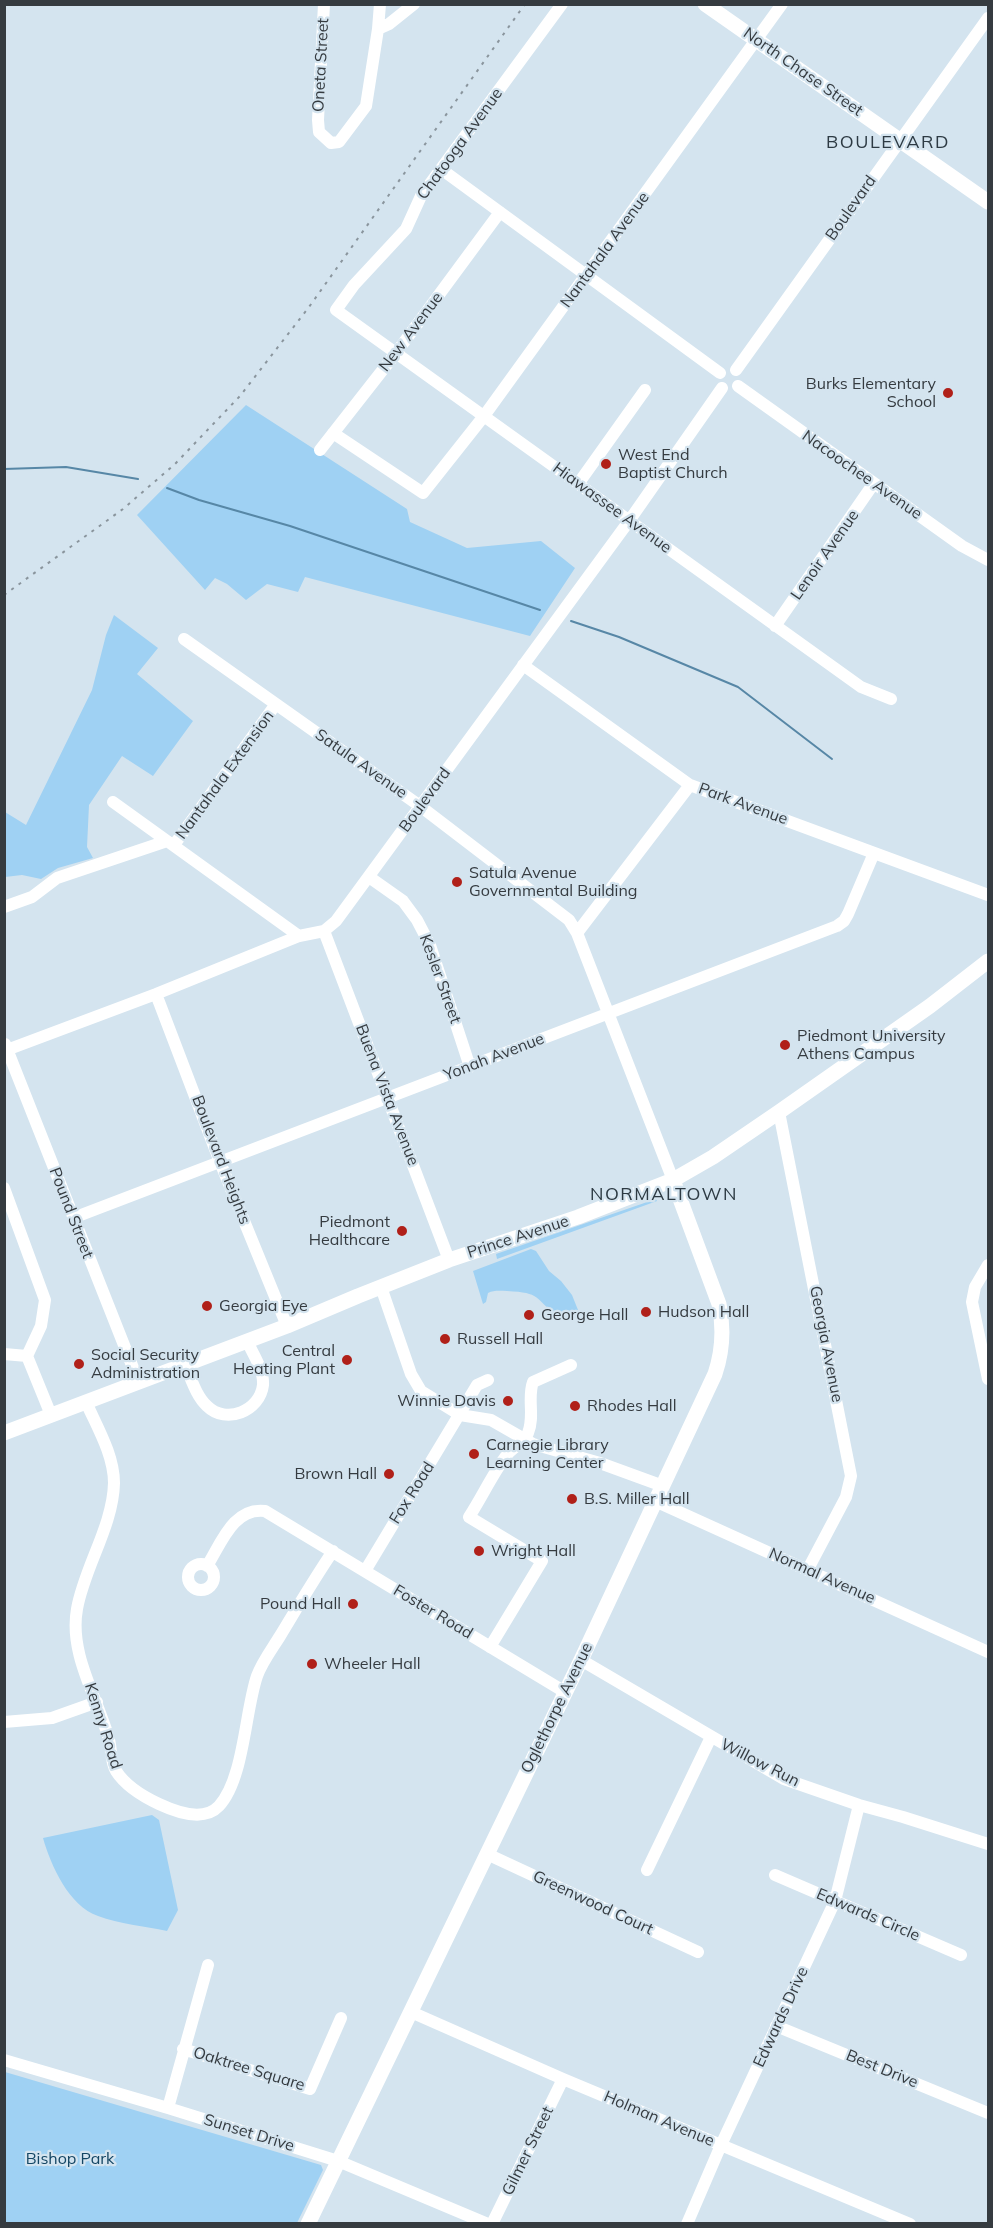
<!DOCTYPE html>
<style>
body{margin:0}
#map{position:relative;width:993px;height:2228px;overflow:hidden;background:#d4e4ef;font-family:Mulish,sans-serif}
canvas{display:block}
.frame{position:absolute;inset:0;border:6px solid #353b40;pointer-events:none}
</style>
<div id="map">
<canvas width="993" height="2228"></canvas>
<div class="frame"></div>
</div>
<script>
const ctx = document.querySelector('canvas').getContext('2d');
ctx.lineJoin = 'round';
function fillPath(path, color) { ctx.fillStyle = color; ctx.fill(path, 'evenodd'); }
function trace(path, color, width, dash) { ctx.strokeStyle = color; ctx.lineWidth = width; ctx.lineCap = dash ? 'butt' : 'round'; ctx.setLineDash(dash || []); ctx.stroke(path); }
function label(font, color, halo, rows, align = 'center') {
  ctx.font = font + ' Mulish,sans-serif'; ctx.lineWidth = 4.5; ctx.setLineDash([]); ctx.textBaseline = 'middle'; ctx.strokeStyle = halo; ctx.fillStyle = color; for (const [text, x, y, turn = 0] of rows) {
    ctx.save(); ctx.translate(x, y); ctx.rotate((+turn || 0) * Math.PI / 180); ctx.textAlign = isNaN(turn) ? turn : align; if (halo) ctx.strokeText(text, 0, 0); ctx.fillText(text, 0, 0); ctx.restore();
  }
}
const green = new Path2D(`
 M 246,405 L 407,509 L 410,522 L 467,548 L 541,541 L 575,568 L 530,636 L 305,577 L 298,592 L 267,584 L 246,600 L 227,584 L 215,578 L 205,590 L 137,515 Z
 M 114,615 L 158,648 L 137,674 L 193,721 L 153,776 L 122,756 L 89,805 L 87,847 L 93,858 L 58,868 L 41,879 L 22,875 L 5,877 L 5,812 L 26,825 L 92,690 L 106,635 Z
 M 656,1199 L 657,1201 L 497,1259 L 496,1254 Z
 M 531,1249 L 536,1251 L 549,1271 L 561,1281 L 572,1295 L 578,1310 L 558,1317 C 533,1297 542,1293 507,1291 C 500,1291 494,1290 488,1293 L 486,1302 L 483,1304 L 473,1271 Z
 M 152,1815 L 159,1820 L 178,1910 L 167,1931 C 145,1926 119,1924 98,1916 C 69,1906 51,1866 43,1838 Z
 M 5,2072 L 321,2165 L 323,2170 L 297,2223 L 5,2223 Z`);
const stream = new Path2D(`
 M 4,469 L 66,467 L 138,479
 M 167,488 L 199,500 L 290,526 L 540,610
 M 571,621 L 619,637 L 738,687 L 832,759`);
const minor = new Path2D(`
 M 324,4 L 318,120 L 319,132 L 331,143 L 339,142 L 366,106 L 378,29 L 380,4
 M 562,4 L 421,196 L 406,229 L 354,285 L 336,310 L 861,687 L 891,699
 M 378,29 L 389,24 L 414,4
 M 441,169 L 720,373
 M 736,370 L 988,18
 M 738,386 L 962,546 L 988,560
 M 333,433 L 423,493 L 484,416 L 782,4
 M 320,450 L 396,353 L 500,212
 M 578,484 L 645,390
 M 775,626 L 874,483
 M 184,639 L 420,806 L 569,920 L 577,933 L 673,1180
 M 523,665 L 690,785 L 988,895
 M 113,802 L 299,936
 M 174,845 L 276,704
 M 369,877 L 403,901 L 417,920 L 430,945 L 470,1067
 M 4,907 L 32,897 L 57,878 L 167,841
 M 324,931 L 449,1260
 M 577,933 L 690,785
 M 156,994 L 220,1162 L 287,1326
 M 5,1044 L 139,1383
 M 4,1051 L 156,994 L 299,936 L 324,931 L 336,921 L 629,521 L 722,388
 M 779,1112 L 851,1476 L 846,1497 L 808,1569
 M 4,1188 L 45,1300 L 41,1326 L 27,1356
 M 73,1218 L 837,926 L 844,921 L 848,914 L 874,853
 M 988,1265 L 975,1287 L 972,1302 L 988,1379
 M 381,1287 L 411,1374 L 421,1391 L 460,1415 L 491,1420 L 533,1444 L 600,1463 L 663,1486
 M 4,1354 L 27,1356
 M 27,1356 L 51,1415
 M 185,1365 C 191,1378 196,1396 207,1406 C 226,1425 260,1411 263,1385 C 264,1370 253,1354 247,1341
 M 86,1402 C 97,1427 114,1455 114,1483 C 113,1526 84,1568 77,1609 C 69,1653 96,1695 108,1736 C 112,1747 110,1761 116,1771 C 125,1785 144,1797 159,1804 C 176,1812 204,1822 219,1806 C 244,1779 245,1711 257,1676 C 262,1662 272,1649 280,1636 C 297,1608 314,1579 333,1551
 M 655,1501 L 988,1652
 M188 1577a13 13 0 1 1 26 0a13 13 0 1 1-26 0Z
 M 207,1566 C 221,1544 233,1507 265,1511 L 565,1692
 M 365,1571 L 477,1385 L 488,1380
 M 490,1647 L 542,1561 L 469,1517 C 482,1497 492,1475 506,1456 C 512,1447 525,1443 528,1433 C 535,1416 527,1398 533,1382 L 571,1365
 M 581,1660 L 784,1779 L 859,1805 L 903,1817 L 988,1844
 M 4,1722 L 52,1718 L 97,1702
 M 487,1854 L 698,1952
 M 647,1870 L 711,1737
 M 775,1875 L 961,1955
 M 411,2012 L 563,2079 L 910,2224
 M 776,2026 L 988,2113
 M 183,2049 L 310,2089 L 341,2018
 M 4,2060 L 168,2108 L 338,2161 L 488,2224
 M 168,2108 L 208,1965
 M 492,2224 L 563,2079
 M 687,2224 L 721,2145 L 835,1901 L 859,1805`);
const major = new Path2D(`
 M 705,4 L 988,202
 M 4,1433 L 287,1326 L 358,1296 L 449,1260 L 578,1217 L 673,1180 L 713,1157 L 779,1112 L 930,1006 L 988,961
 M 308,2224 L 581,1660 L 715,1374 C 723,1350 724,1328 719,1304 L 673,1180`);
const rail = new Path2D(`
 M 4,595 L 123,509 L 175,464 L 240,396 L 309,307 L 525,4`);
const markers = [
 [948,393,6,"#b02019"],
 [606,464,6,"#b02019"],
 [457,882,6,"#b02019"],
 [785,1045,6,"#b02019"],
 [402,1231,6,"#b02019"],
 [207,1306,6,"#b02019"],
 [646,1312,6,"#b02019"],
 [529,1315,6,"#b02019"],
 [445,1339,6,"#b02019"],
 [347,1360,6,"#b02019"],
 [79,1364,6,"#b02019"],
 [508,1401,6,"#b02019"],
 [575,1406,6,"#b02019"],
 [474,1454,6,"#b02019"],
 [389,1474,6,"#b02019"],
 [572,1499,6,"#b02019"],
 [479,1551,6,"#b02019"],
 [353,1604,6,"#b02019"],
 [312,1664,6,"#b02019"]
];
const streetNames = [
 ["Oneta Street",321,65,-87],
 ["North Chase Street",803,72,35],
 ["Chatooga Avenue",460,144,-54],
 ["Boulevard",851,208,-55],
 ["Nantahala Avenue",605,250,-54],
 ["New Avenue",411,332,-53],
 ["Nacoochee Avenue",862,475,35],
 ["Hiawassee Avenue",612,508,36],
 ["Lenoir Avenue",825,555,-55],
 ["Satula Avenue",361,764,35],
 ["Nantahala Extension",225,775,-54],
 ["Boulevard",425,800,-54],
 ["Park Avenue",743,804,20],
 ["Kesler Street",440,979,70],
 ["Yonah Avenue",494,1057,-21],
 ["Buena Vista Avenue",387,1095,69],
 ["Boulevard Heights",221,1160,69],
 ["Pound Street",71,1213,69],
 ["Prince Avenue",518,1237,-18],
 ["Georgia Avenue",826,1344,79],
 ["Fox Road",412,1493,-58],
 ["Normal Avenue",822,1576,24],
 ["Foster Road",433,1612,31],
 ["Oglethorpe Avenue",557,1708,-64],
 ["Kenny Road",103,1726,72],
 ["Willow Run",760,1763,27],
 ["Greenwood Court",593,1903,25],
 ["Edwards Circle",868,1915,23],
 ["Edwards Drive",781,2017,-65],
 ["Oaktree Square",249,2069,17],
 ["Best Drive",882,2069,22],
 ["Holman Avenue",659,2119,23],
 ["Sunset Drive",249,2133,17],
 ["Gilmer Street",528,2151,-64]
];
const poiNames = [
 ["Burks Elementary",936,384,"right"],
 ["School",936,402,"right"],
 ["West End",618,455],
 ["Baptist Church",618,473],
 ["Satula Avenue",469,873],
 ["Governmental Building",469,891],
 ["Piedmont University",797,1036],
 ["Athens Campus",797,1054],
 ["Piedmont",390,1222,"right"],
 ["Healthcare",390,1240,"right"],
 ["Georgia Eye",219,1306],
 ["Hudson Hall",658,1312],
 ["George Hall",541,1315],
 ["Russell Hall",457,1339],
 ["Central",335,1351,"right"],
 ["Heating Plant",335,1369,"right"],
 ["Social Security",91,1355],
 ["Administration",91,1373],
 ["Winnie Davis",496,1401,"right"],
 ["Rhodes Hall",587,1406],
 ["Carnegie Library",486,1445],
 ["Learning Center",486,1463],
 ["Brown Hall",377,1474,"right"],
 ["B.S. Miller Hall",584,1499],
 ["Wright Hall",491,1551],
 ["Pound Hall",341,1604,"right"],
 ["Wheeler Hall",324,1664]
];
const parkNames = [
 ["Bishop Park",70,2159]
];
const neighbourhoodNames = [
 ["BOULEVARD",888,143],
 ["NORMALTOWN",664,1195]
];
fillPath(green, '#9fd1f3');
trace(stream, '#5787a6', 2);
trace(minor, '#fff', 12);
trace(major, '#fff', 15);
trace(rail, '#8a959d', 2, [3, 6]);
for (const [x, y, r, color] of markers) { const dot = new Path2D(); dot.arc(x, y, r, 0, 2 * Math.PI); ctx.fillStyle = color; ctx.fill(dot); trace(dot, '#d4e4ef', 2); }
label('16px', '#353b40', '#d4e4ef', streetNames);
label('16px', '#353b40', '#d4e4ef', poiNames, 'left');
label('16px', '#144664', '#d4e4ef', parkNames);
ctx.letterSpacing = '1.5px';
label('18px', '#2d3a43', '#d4e4ef', neighbourhoodNames);
ctx.letterSpacing = '0px';
</script>
